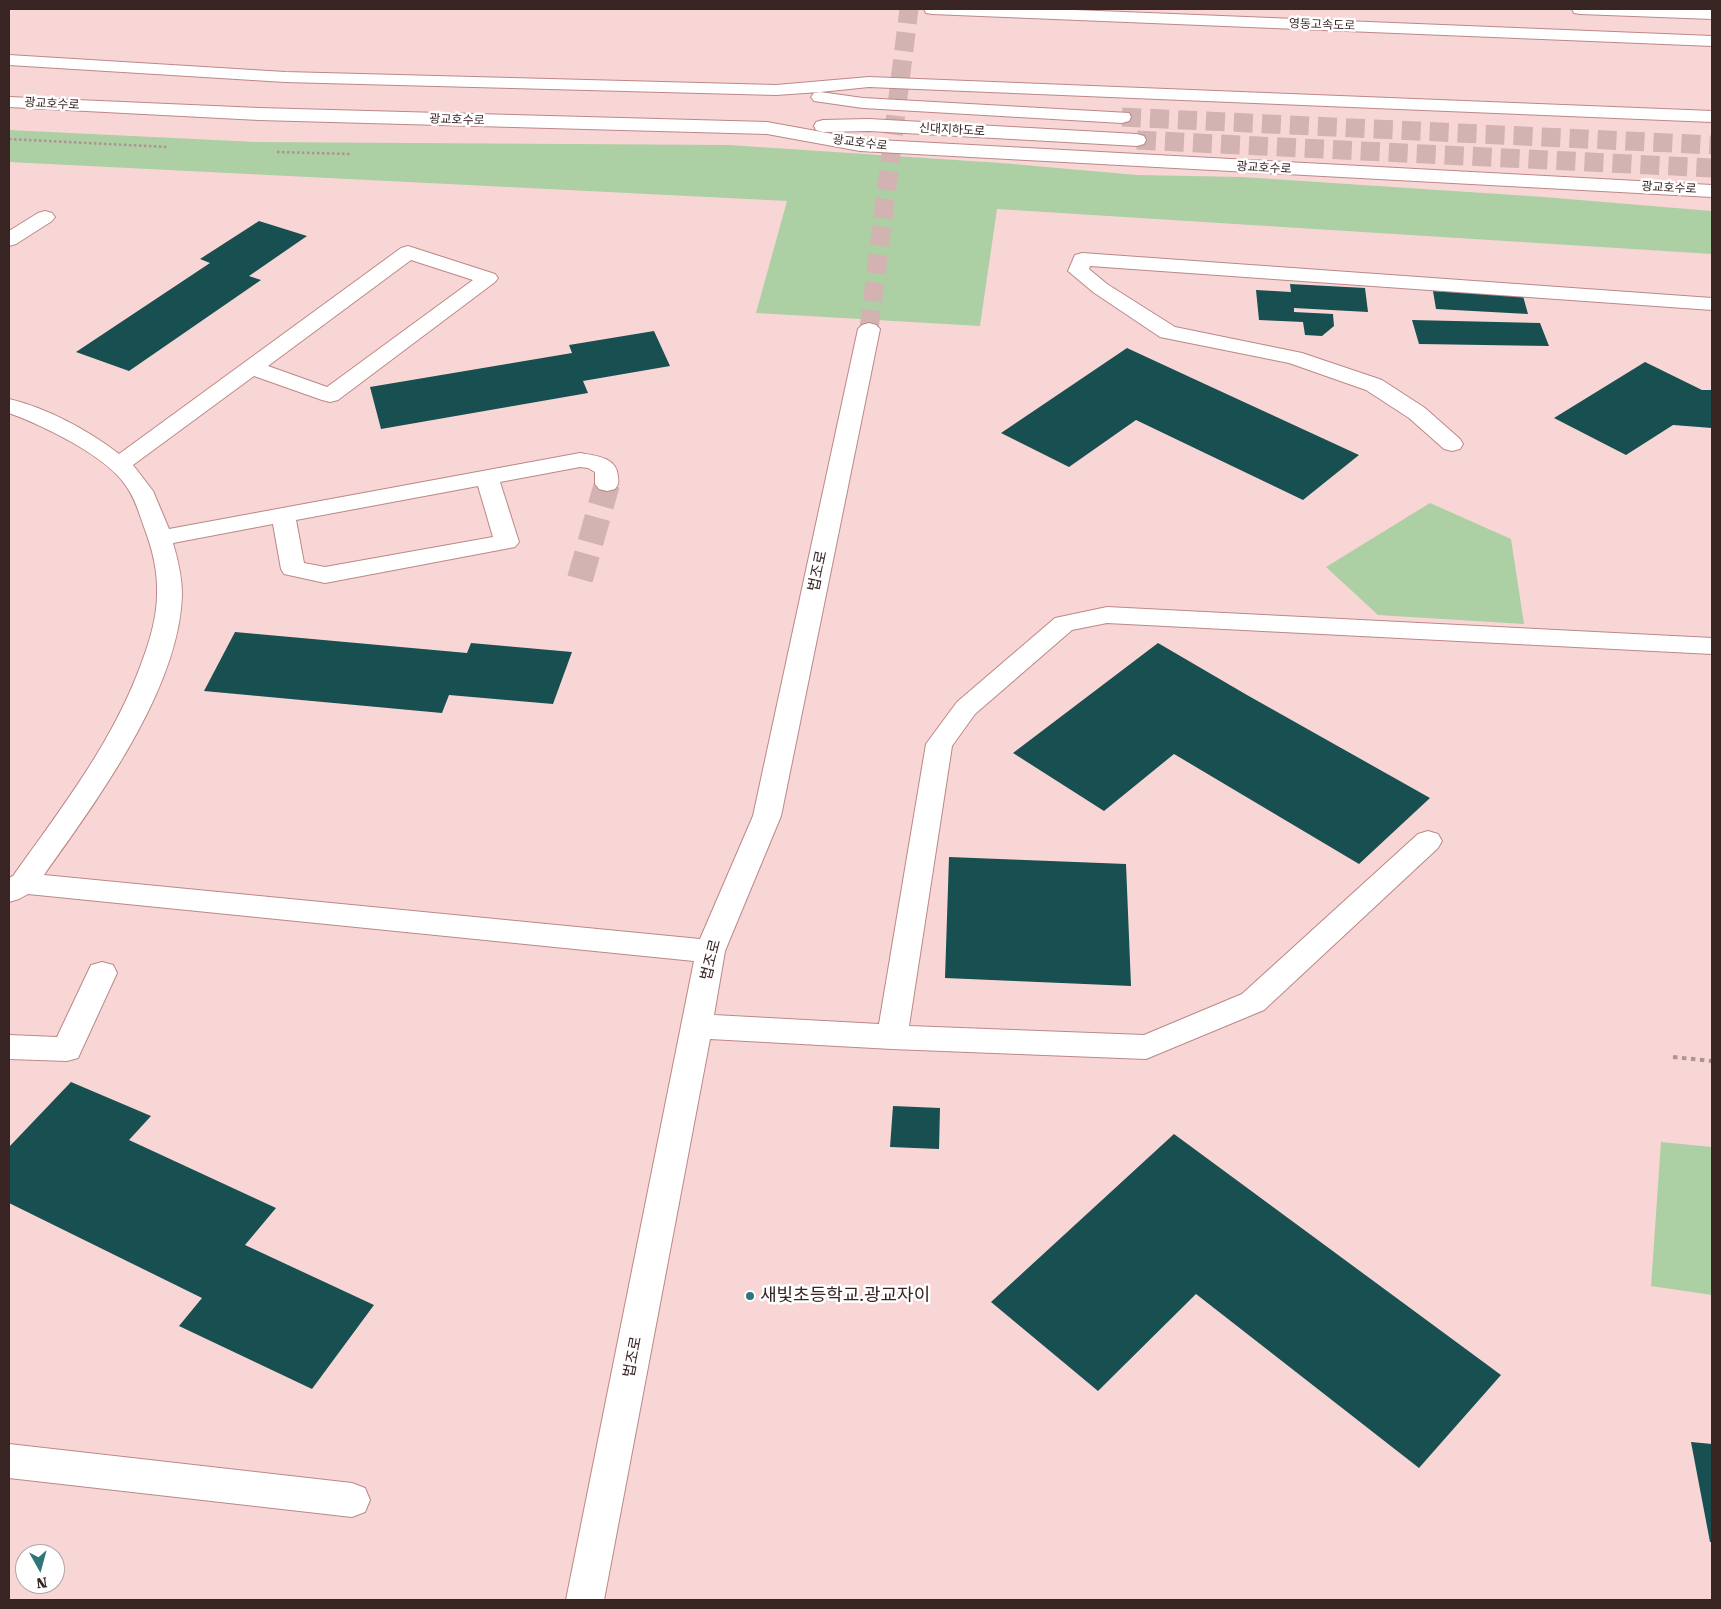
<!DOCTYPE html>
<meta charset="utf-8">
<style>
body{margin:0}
#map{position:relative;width:1721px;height:1609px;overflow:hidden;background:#f9d6d6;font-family:"Roboto Serif",serif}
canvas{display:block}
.frame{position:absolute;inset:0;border:10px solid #392424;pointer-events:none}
.north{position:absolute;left:15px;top:1544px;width:50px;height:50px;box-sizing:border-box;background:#fff;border:1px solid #b0a7a7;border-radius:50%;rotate:173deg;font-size:14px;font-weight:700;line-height:20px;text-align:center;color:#392424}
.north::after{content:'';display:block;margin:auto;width:18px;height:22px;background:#2d767a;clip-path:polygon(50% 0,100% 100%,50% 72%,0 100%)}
</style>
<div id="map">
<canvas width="1721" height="1609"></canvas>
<div class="frame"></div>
<div class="north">N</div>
</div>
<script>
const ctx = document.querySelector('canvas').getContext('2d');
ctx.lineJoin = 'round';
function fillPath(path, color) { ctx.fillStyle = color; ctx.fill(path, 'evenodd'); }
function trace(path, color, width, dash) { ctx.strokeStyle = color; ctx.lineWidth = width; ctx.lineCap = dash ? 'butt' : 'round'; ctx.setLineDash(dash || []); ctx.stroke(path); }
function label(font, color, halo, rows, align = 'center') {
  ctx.font = font + ' "Roboto Serif","Noto Sans KR",serif'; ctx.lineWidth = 5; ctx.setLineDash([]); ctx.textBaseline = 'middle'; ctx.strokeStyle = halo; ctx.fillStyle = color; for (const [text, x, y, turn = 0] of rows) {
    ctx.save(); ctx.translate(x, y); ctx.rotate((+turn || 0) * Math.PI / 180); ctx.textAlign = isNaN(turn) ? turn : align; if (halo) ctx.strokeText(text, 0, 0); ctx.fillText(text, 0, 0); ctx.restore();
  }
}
const green = new Path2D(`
 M 9,130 L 256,142 L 729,145 L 1001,163 L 1137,175 L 1242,177 L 1544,197 L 1712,211 L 1712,254 L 997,209 L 980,326 L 756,313 L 787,201 L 9,162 Z
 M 1430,503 L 1511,539 L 1524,624 L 1378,615 L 1326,567 Z
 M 1661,1142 L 1712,1147 L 1712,1295 L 1651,1286 Z`);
const building = new Path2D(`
 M 259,221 L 307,236 L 249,276 L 261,280 L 129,371 L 76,352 L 210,263 L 200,259 Z
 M 1290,284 L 1365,288 L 1368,312 L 1294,308 L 1294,312 L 1333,314 L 1334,326 L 1322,336 L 1305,335 L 1303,322 L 1259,320 L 1256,290 L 1291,292 Z
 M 1433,291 L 1523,296 L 1528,314 L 1436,309 Z
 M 1412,320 L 1540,323 L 1549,346 L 1419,344 Z
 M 654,331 L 670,366 L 583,381 L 588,393 L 381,429 L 370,387 L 572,353 L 569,345 Z
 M 1127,348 L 1194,379 L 1359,455 L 1303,500 L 1136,420 L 1069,467 L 1001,433 Z
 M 1645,362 L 1702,390 L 1712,390 L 1712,428 L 1673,425 L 1626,455 L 1554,418 Z
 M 235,632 L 467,653 L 471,643 L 572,652 L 553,704 L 449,695 L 442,713 L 204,691 Z
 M 1158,643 L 1247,695 L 1430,798 L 1359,864 L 1174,754 L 1104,811 L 1013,753 Z
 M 949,857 L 1126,864 L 1131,986 L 945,978 Z
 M 71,1082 L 151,1116 L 129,1140 L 276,1208 L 245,1245 L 374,1305 L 312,1389 L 179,1326 L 202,1298 L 9,1203 L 9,1147 Z
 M 893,1106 L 940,1108 L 939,1149 L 890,1147 Z
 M 1174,1134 L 1501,1375 L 1419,1468 L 1196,1294 L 1098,1391 L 991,1302 Z
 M 1691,1442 L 1712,1444 L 1712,1542 L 1710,1542 Z`);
const minorTunnelFar1 = new Path2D(`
 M 869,329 L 909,9`);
const minorTunnel = new Path2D(`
 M 580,579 L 607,484`);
const highwayTunnel = new Path2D(`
 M 1122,117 L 1712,145
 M 1137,140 L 1712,168`);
const pathFar1 = new Path2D(`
 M 9,139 L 168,147
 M 277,152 L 350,154`);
const path = new Path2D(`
 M 1673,1057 L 1712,1061`);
const minor = new Path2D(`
 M 45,211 L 52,213 L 55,217 L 52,221 L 16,244 L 9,246 L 9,231 L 38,213 Z
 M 408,246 L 495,274 L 498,278 L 495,282 L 338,400 L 330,402 L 322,400 L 254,376 L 133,465 L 153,491 L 169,529 L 580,453 C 597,456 617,457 618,477 C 619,483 618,485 615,489 L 607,491 L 599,489 L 595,484 L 595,472 L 588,468 L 580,467 L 500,482 L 519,542 L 515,547 L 325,583 L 284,574 L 281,569 L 273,524 L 173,543 C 178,560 182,577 182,595 C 179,690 97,800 44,875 L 700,939 L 753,816 L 858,329 L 862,325 L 869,323 L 876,325 L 880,329 L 781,816 L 725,951 L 714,1015 L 879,1024 L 926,744 L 957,702 L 1055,618 L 1107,607 L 1712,638 L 1712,654 L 1107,623 L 1072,630 L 975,714 L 952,746 L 909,1026 L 1144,1035 L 1242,994 L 1418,834 L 1428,831 L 1438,834 L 1442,841 L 1438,848 L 1264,1010 L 1146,1059 L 892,1049 L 710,1039 L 604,1600 L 566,1600 L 694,961 L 28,894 L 19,899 L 9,902 L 9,878 L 13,876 C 63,806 116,738 144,656 C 151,637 157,614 157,594 C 158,571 152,548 144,527 C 139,513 135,498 126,486 C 107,456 42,425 9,413 L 9,399 C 47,408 88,430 119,454 L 401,248 ZM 411,260 L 473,280 L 327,387 L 268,366 ZM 478,486 L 493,537 L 325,567 L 304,563 L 296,520 Z
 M 1082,253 L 1712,298 L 1712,310 L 1090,266 L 1089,269 L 1107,284 L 1175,327 L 1302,353 L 1382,380 L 1425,408 L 1460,439 L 1463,444 L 1460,449 L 1452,451 L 1444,449 L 1409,418 L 1366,390 L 1289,363 L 1160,337 L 1093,292 L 1068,271 L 1075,255 Z
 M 102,962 L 113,965 L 117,973 L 78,1058 L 67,1061 L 9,1059 L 9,1035 L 57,1037 L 91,965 Z
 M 9,1444 L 352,1483 L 365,1488 L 370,1500 L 365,1512 L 352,1517 L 9,1478 Z`);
const highway = new Path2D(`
 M 924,9 L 1050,9 L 1712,36 L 1712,46 L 932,14 L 926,13 Z
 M 1572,9 L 1712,9 L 1712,19 L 1580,14 L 1574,13 Z
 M 9,55 L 285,72 L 776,85 L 869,77 L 1712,111 L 1712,122 L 869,87 L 820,92 L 863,98 L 1129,113 L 1131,117 L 1129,121 L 1122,123 L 863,108 L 814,101 L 811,97 L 814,93 L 820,92 L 776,95 L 285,82 L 9,65 Z
 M 9,97 L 259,108 L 767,122 L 860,139 L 1712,185 L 1712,197 L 860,151 L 767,134 L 259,120 L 9,107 Z
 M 869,119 L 1137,134 L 1144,136 L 1146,140 L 1144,144 L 1137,146 L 869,131 L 823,132 L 816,130 L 814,126 L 816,122 L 823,120 Z`);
const markers = [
 [750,1296,5,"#2d767a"]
];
const farStreetnames = [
 ["영동고속도로",1322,25,2],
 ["광교호수로",52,104,3],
 ["광교호수로",457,120,2],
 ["신대지하도로",952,130,3],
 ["광교호수로",860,143,7],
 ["광교호수로",1264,168,3],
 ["광교호수로",1669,188,3]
];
const streetNames = [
 ["법조로",818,571,-78],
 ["법조로",711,960,-76],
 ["법조로",633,1357,-79]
];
const nearPoinames = [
 ["새빛초등학교.광교자이",760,1296]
];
fillPath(green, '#adcfa4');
fillPath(building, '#184f51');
trace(minorTunnelFar1, '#d3b2b2', 19, [19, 9]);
trace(minorTunnel, '#d3b2b2', 26, [26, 12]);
trace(highwayTunnel, '#d3b2b2', 19, [19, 9]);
trace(minor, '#bb8887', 2);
trace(highway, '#bb8887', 2);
trace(pathFar1, '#b09292', 2.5, [2.5, 2.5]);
trace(path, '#b09292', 4, [4.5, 4.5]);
fillPath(minor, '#fff');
fillPath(highway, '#fff');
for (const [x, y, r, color] of markers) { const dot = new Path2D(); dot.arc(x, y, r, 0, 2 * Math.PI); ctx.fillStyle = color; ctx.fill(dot); trace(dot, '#fff', 2); }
label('12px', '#392424', '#fff', farStreetnames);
label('15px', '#392424', '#fff', streetNames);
label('18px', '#392424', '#fff', nearPoinames, 'left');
</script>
